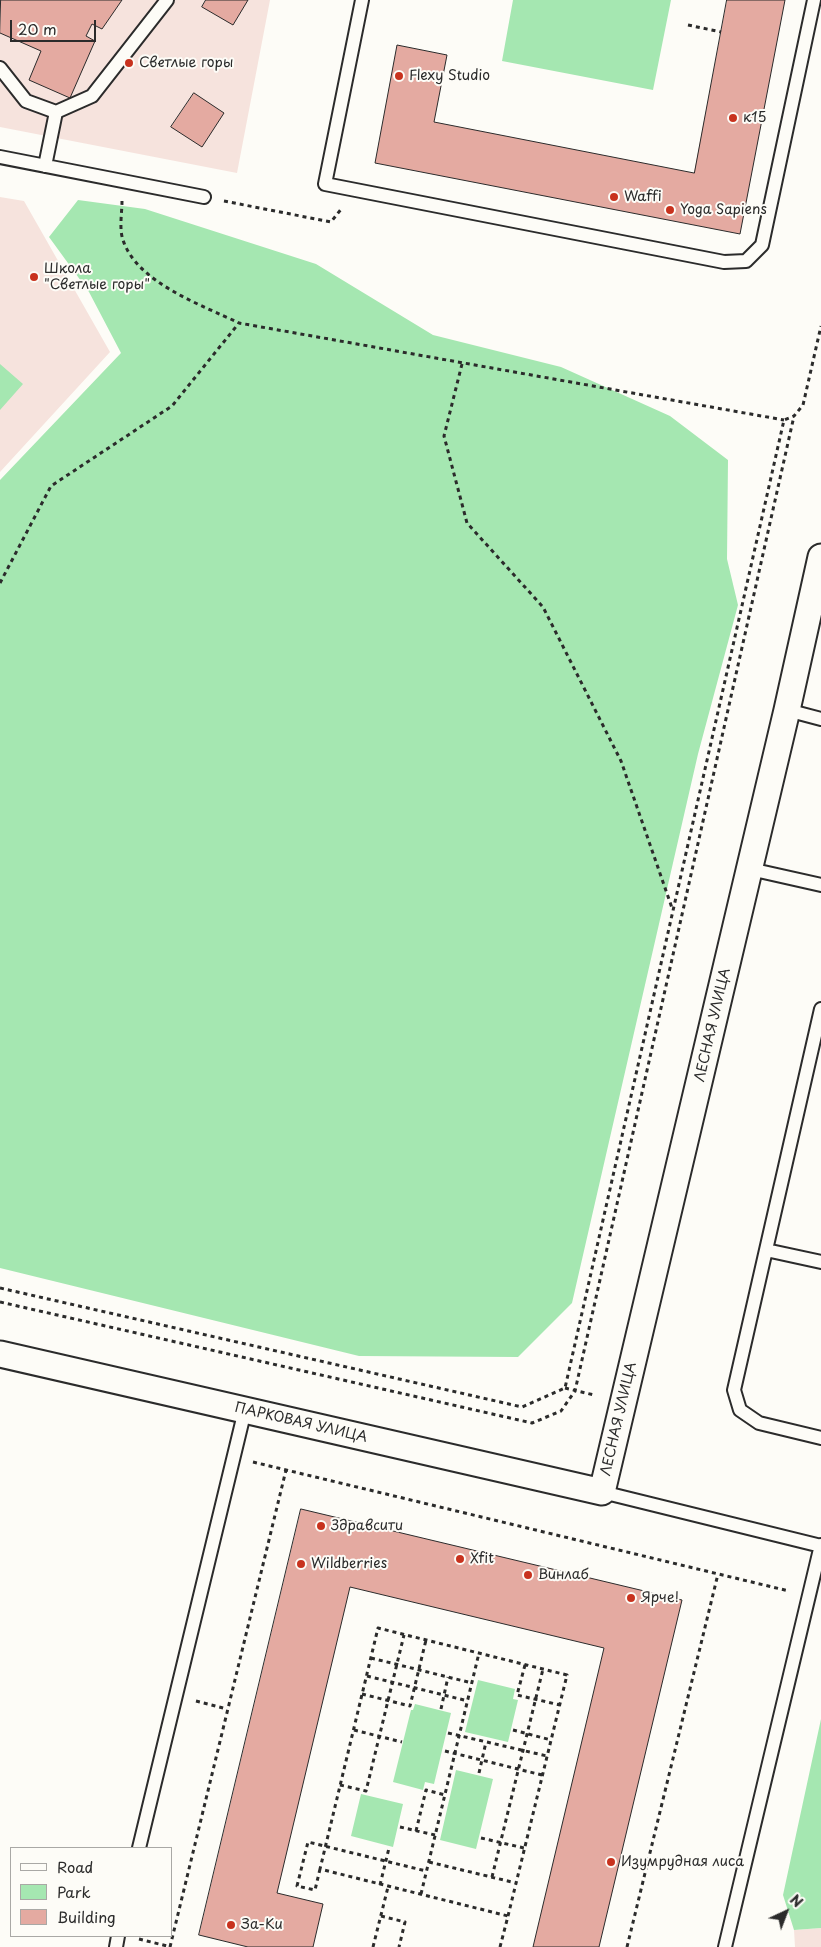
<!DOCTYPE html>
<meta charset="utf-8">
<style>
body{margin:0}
#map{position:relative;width:821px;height:1947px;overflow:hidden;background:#fdfcf7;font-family:"Playpen Sans",sans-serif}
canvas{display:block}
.legend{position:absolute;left:10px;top:1847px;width:162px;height:90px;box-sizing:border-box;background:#fdfcf7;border:1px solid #a9a8a5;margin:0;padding:6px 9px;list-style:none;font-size:15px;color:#2b2b2b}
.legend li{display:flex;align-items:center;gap:10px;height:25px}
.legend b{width:25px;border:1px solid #a9a8a5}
.north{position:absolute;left:761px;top:1887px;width:50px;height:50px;-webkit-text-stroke:4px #fdfcf7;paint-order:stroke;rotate:43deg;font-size:14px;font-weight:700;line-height:20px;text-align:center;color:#2b2b2b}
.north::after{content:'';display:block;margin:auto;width:18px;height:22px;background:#2b2b2b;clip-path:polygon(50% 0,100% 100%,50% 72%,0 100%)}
.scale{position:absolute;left:10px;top:20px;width:86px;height:22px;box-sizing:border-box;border:2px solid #2b2b2b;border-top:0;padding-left:6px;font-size:15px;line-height:18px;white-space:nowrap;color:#2b2b2b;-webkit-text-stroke:4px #fdfcf7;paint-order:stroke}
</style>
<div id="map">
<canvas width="821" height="1947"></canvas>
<ul class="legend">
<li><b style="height:6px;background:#fdfcf7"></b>Road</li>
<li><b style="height:14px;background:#a5e7b1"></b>Park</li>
<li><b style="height:14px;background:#e4aaa1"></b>Building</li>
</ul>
<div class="north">N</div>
<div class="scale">20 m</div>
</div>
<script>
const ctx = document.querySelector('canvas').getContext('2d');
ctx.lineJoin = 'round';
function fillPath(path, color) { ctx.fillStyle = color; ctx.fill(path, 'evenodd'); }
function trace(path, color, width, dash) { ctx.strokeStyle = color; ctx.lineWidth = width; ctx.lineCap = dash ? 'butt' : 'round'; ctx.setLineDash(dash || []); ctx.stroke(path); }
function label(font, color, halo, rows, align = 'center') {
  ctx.font = font + ' "Playpen Sans",sans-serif'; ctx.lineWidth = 4; ctx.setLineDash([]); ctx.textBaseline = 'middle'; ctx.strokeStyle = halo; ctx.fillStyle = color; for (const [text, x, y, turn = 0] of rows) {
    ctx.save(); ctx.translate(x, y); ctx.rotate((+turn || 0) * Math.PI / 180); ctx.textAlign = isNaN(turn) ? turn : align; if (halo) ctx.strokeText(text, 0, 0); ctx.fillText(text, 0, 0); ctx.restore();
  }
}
const built = new Path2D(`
 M 0,0 L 270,0 L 237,173 L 0,127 Z
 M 0,197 L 24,201 L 110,352 L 0,472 Z
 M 821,1928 L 821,1947 L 795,1947 L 794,1930 Z`);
const green = new Path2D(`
 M 513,0 L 671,0 L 653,90 L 502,61 Z
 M 78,200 L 145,209 L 316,264 L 433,335 L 561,367 L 670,416 L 728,460 L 727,559 L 738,605 L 698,754 L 572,1303 L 518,1357 L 359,1356 L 0,1268 L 0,480 L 121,353 L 89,292 L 49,237 Z
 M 0,364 L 23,384 L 0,410 Z
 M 478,1680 L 515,1689 L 513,1699 L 518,1700 L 508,1742 L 465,1732 Z
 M 415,1704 L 451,1713 L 434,1784 L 425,1782 L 423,1790 L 393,1782 L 411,1710 L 413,1710 Z
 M 821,1719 L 821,1928 L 794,1930 L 783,1895 Z
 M 456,1770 L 493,1779 L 476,1849 L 440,1840 Z
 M 361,1794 L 403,1804 L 393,1847 L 351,1836 Z`);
const building = new Path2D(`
 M 1,0 L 122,0 L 102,29 L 92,24 L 86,36 L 95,41 L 70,98 L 29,80 L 41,51 L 0,33 Z
 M 206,0 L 248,0 L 233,25 L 202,7 Z
 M 727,0 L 785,0 L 740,234 L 375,163 L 397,45 L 447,55 L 434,122 L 694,173 Z
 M 194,93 L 224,113 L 202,147 L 171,127 Z
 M 301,1509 L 682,1600 L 599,1947 L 533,1947 L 604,1648 L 350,1587 L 277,1893 L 323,1904 L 313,1947 L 248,1947 L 199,1935 Z`);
const path = new Path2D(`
 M 688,25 L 721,32
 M 122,201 C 122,213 119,229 123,240 C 137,283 202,305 239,323 L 784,420
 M 224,201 L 331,222 L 342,208
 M 462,364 L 444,436 L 467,523 L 543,607 L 621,761 L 672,908
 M 0,583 L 51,486 L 172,406 L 239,323
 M 0,1288 L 522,1407 L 565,1388 L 784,420 L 794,416 L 803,405 L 821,326
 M 0,1302 L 532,1423 L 561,1411 L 575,1391 L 794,416
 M 565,1388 L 594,1395
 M 253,1462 L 789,1591
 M 371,1658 L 472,1683
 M 525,1665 L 517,1695 L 560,1705
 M 367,1676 L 468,1701
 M 362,1694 L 410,1706 L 426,1640
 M 196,1701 L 227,1709
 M 441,1709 L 448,1677
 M 354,1730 L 402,1742
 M 513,1730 L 551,1740
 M 448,1733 L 547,1756
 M 445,1751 L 542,1775
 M 479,1773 L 486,1742
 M 340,1785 L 366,1791 L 404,1635
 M 400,1827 L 435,1835
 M 416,1831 L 426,1790 L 445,1795
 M 481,1838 L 524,1848
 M 429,1862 L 516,1883
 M 320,1869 L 315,1890 L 297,1886 L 308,1842 L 426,1871
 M 492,1877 L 543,1669
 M 380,1885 L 389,1848
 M 421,1894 L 479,1653
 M 381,1916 L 405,1922 L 399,1947
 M 139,1939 L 171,1947
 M 170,1947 L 286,1470
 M 373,1947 L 388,1887
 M 500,1947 L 508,1916 L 567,1675 L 378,1628 L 320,1869 L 508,1916
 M 627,1947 L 718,1574`);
const lane = new Path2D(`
 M 362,0 L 325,184 L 724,262 L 746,261 L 762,245 L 814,0
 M 0,68 L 26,101 L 56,112
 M 0,157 L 204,197
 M 45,166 L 56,112 L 92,96 L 167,0
 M 787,710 L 821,719
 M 750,869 L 821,885
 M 821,1009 L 734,1390 L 740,1410 L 759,1423 L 821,1438
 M 766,1250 L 821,1262
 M 602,1492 L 821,1546
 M 139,1848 L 245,1410
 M 116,1947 L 118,1936
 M 725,1947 L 821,1545`);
const street = new Path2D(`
 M 0,1354 L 602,1492 L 787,710 L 821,557`);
const markers = [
 [129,63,5,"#c8321e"],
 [399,76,5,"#c8321e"],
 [733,118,5,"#c8321e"],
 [614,197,5,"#c8321e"],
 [670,210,5,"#c8321e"],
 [34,277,5,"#c8321e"],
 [321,1526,5,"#c8321e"],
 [460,1559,5,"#c8321e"],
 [301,1564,5,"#c8321e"],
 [528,1575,5,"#c8321e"],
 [631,1598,5,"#c8321e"],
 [611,1862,5,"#c8321e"],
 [231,1925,5,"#c8321e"]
];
const poiNames = [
 ["Светлые горы",139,63],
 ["Flexy Studio",409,76],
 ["к15",743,118],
 ["Waffi",624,197],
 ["Yoga Sapiens",680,210],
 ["Школа",44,269],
 ["\"Светлые горы\"",44,285],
 ["Здравсити",331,1526],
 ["Xfit",470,1559],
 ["Wildberries",311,1564],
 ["Винлаб",538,1575],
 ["Ярче!",641,1598],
 ["Изумрудная лиса",621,1862],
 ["За-Ки",241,1925]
];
const streetNames = [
 ["ЛЕСНАЯ УЛИЦА",713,1025,-77],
 ["ЛЕСНАЯ УЛИЦА",619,1419,-77],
 ["ПАРКОВАЯ УЛИЦА",301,1423,13]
];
fillPath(built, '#f6e3dd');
fillPath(green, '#a5e7b1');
fillPath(building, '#e4aaa1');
trace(building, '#2b2b2b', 1);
trace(lane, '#2b2b2b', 16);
trace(street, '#2b2b2b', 29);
trace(path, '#2b2b2b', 3, [4, 4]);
trace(lane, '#fdfcf7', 12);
trace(street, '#fdfcf7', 25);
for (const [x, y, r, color] of markers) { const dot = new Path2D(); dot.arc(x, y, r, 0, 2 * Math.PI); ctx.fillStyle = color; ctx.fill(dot); trace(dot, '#fdfcf7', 2); }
label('14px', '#2b2b2b', '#fdfcf7', poiNames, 'left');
label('14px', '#2b2b2b', '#fdfcf7', streetNames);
</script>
